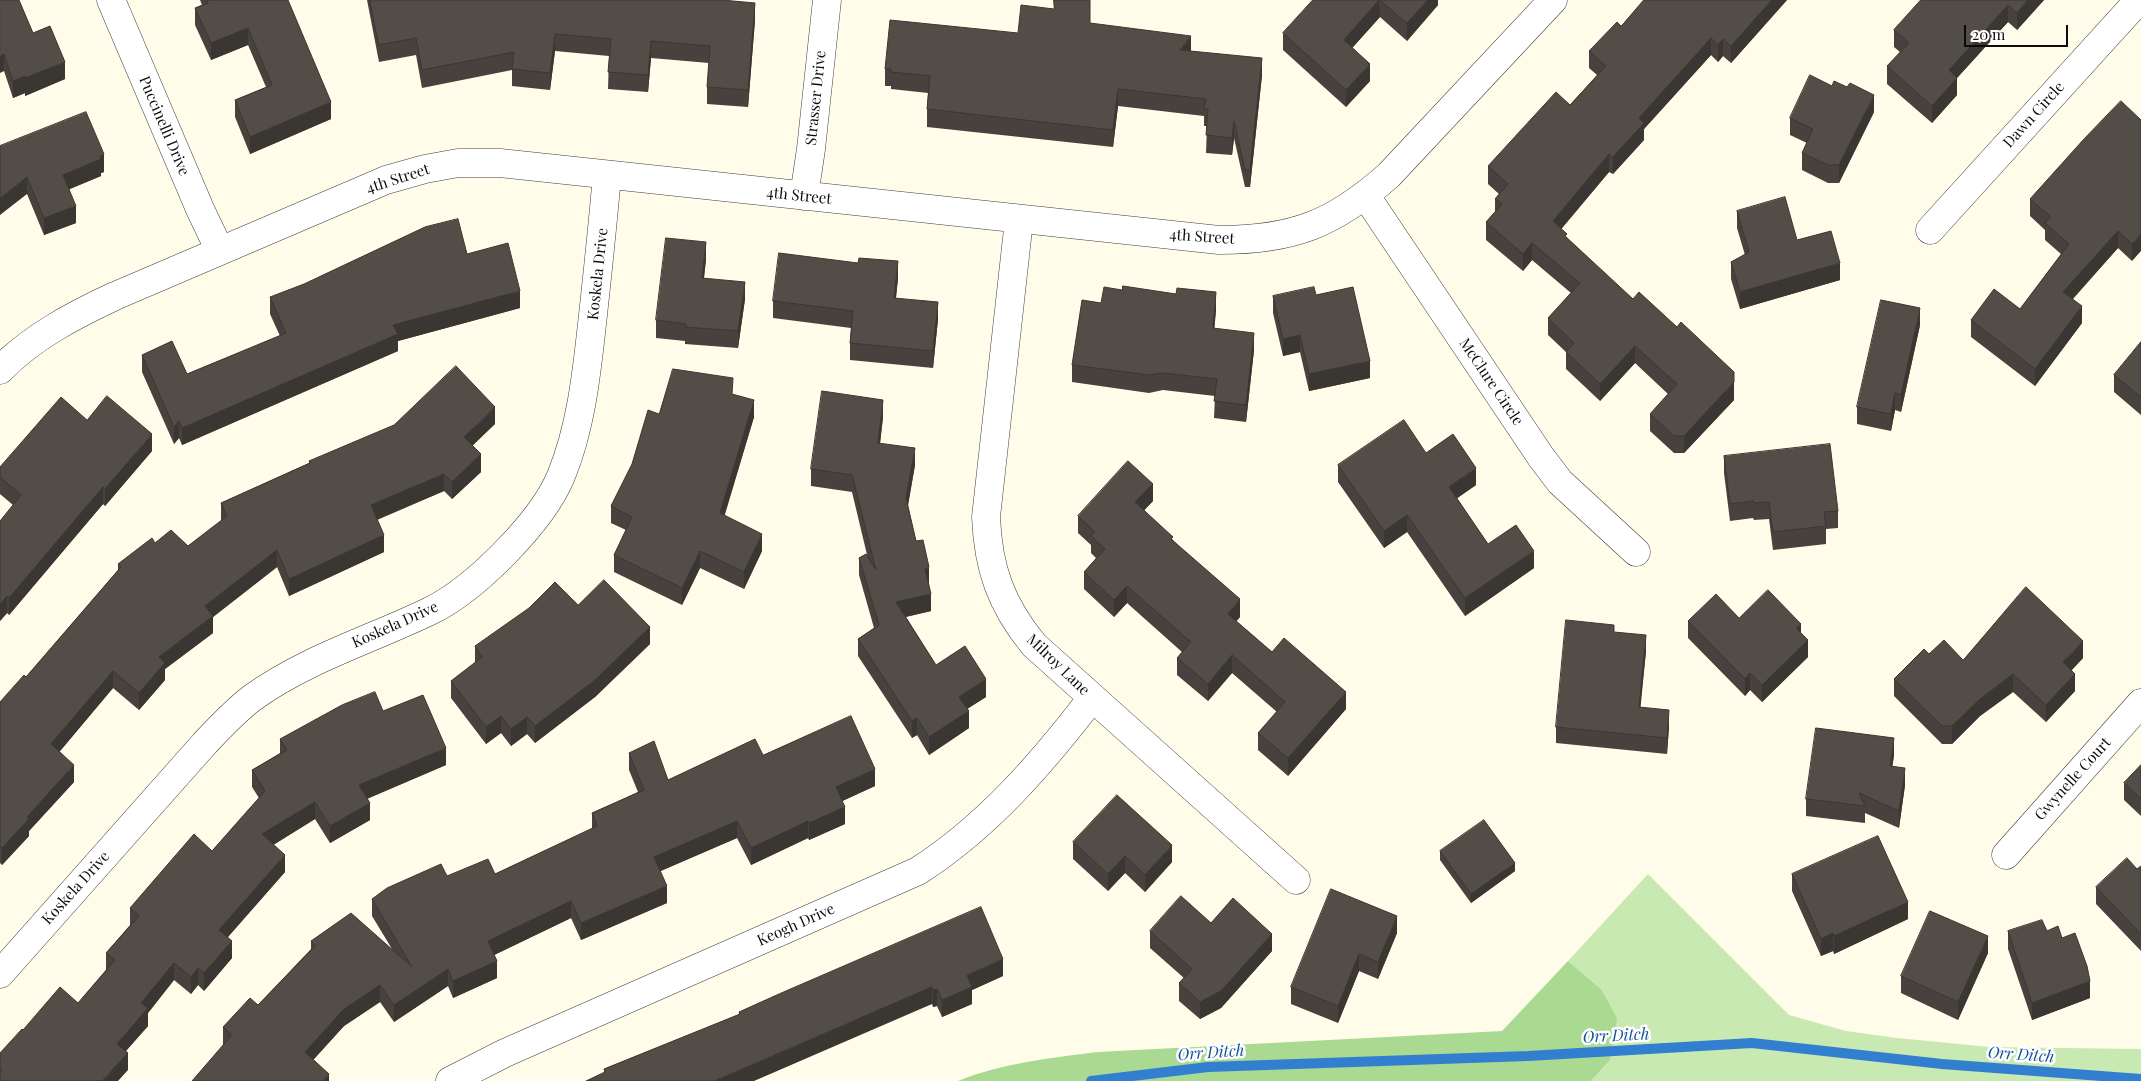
<!DOCTYPE html>
<style>
body{margin:0}
#map{position:relative;width:2141px;height:1081px;overflow:hidden;background:#fffde9;font-family:"Playfair Display",serif}
canvas{display:block}
.scale{position:absolute;left:1964px;top:25px;width:104px;height:22px;box-sizing:border-box;border:2px solid #0b0b0b;border-top:0;padding-left:6px;font-size:15px;line-height:18px;white-space:nowrap;color:#0b0b0b;-webkit-text-stroke:4px #fff;paint-order:stroke}
</style>
<div id="map">
<canvas width="2141" height="1081"></canvas>
<div class="scale">20 m</div>
</div>
<script>
const ctx = document.querySelector('canvas').getContext('2d');
ctx.lineJoin = 'round';
function fillPath(path, color) { ctx.fillStyle = color; ctx.fill(path, 'evenodd'); }
function trace(path, color, width, dash) { ctx.strokeStyle = color; ctx.lineWidth = width; ctx.lineCap = dash ? 'butt' : 'round'; ctx.setLineDash(dash || []); ctx.stroke(path); }
function label(font, color, halo, rows, align = 'center') {
  ctx.font = font + ' "Playfair Display",serif'; ctx.lineWidth = 5; ctx.setLineDash([]); ctx.textBaseline = 'middle'; ctx.strokeStyle = halo; ctx.fillStyle = color; for (const [text, x, y, turn = 0] of rows) {
    ctx.save(); ctx.translate(x, y); ctx.rotate((+turn || 0) * Math.PI / 180); ctx.textAlign = isNaN(turn) ? turn : align; if (halo) ctx.strokeText(text, 0, 0); ctx.fillText(text, 0, 0); ctx.restore();
  }
}
const green = new Path2D(`
 M 1648,874 L 1789,1015 L 1846,1031 L 1897,1038 L 1990,1047 L 2141,1049 L 2141,1081 L 1591,1081 L 1610,1060 L 1601,989 L 1568,961 Z`);
const forest = new Path2D(`
 M 1568,961 L 1601,989 L 1617,1018 L 1610,1060 L 1591,1081 L 958,1081 C 1002,1063 1051,1058 1098,1052 L 1502,1031 Z`);
const stream = new Path2D(`
 M 1091,1081 L 1208,1067 L 1528,1056 L 1752,1043 L 1942,1064 L 2141,1079`);
const street = new Path2D(`
 M 111,0 L 200,209 L 220,251
 M 804,196 L 811,149 L 827,0
 M 1366,196 L 1541,457 L 1560,482 L 1636,552
 M 1019,220 L 986,517 C 988,568 1001,605 1034,645 L 1296,880
 M 1930,230 L 2139,0
 M 0,370 C 32,337 74,315 115,296 L 386,180 L 425,169 L 458,163 L 500,163 L 1219,240 C 1293,240 1334,224 1389,175 L 1553,0
 M 2006,855 L 2141,703
 M 0,974 L 205,743 C 220,727 235,711 252,698 C 306,659 370,640 430,611 C 474,590 542,522 561,476 C 582,425 587,369 593,315 C 598,269 603,222 607,175
 M 450,1081 L 505,1053 L 918,871 C 988,826 1042,763 1092,698`);
const wall = new Path2D(`
 M 0,0 L 33,33 L 65,79 L 25,96 L 25,93 L 13,98 L 4,71 Z
 M 200,0 L 288,0 L 331,119 L 250,154 L 235,117 L 235,100 L 266,87 L 248,45 L 211,60 L 195,25 L 195,8 L 202,5 Z
 M 367,0 L 722,0 L 755,20 L 748,107 L 707,104 L 707,87 L 709,63 L 651,58 L 648,92 L 608,89 L 609,56 L 555,51 L 550,90 L 512,86 L 512,70 L 422,88 L 416,55 L 379,62 Z
 M 1313,0 L 1438,0 L 1438,5 L 1407,41 L 1380,17 L 1352,48 L 1370,81 L 1346,107 L 1283,50 L 1283,33 Z
 M 1787,0 L 1731,63 L 1723,56 L 1718,62 L 1711,55 L 1644,129 L 1644,140 L 1613,174 L 1609,172 L 1561,229 L 1567,238 L 1734,400 L 1684,453 L 1674,453 L 1650,431 L 1650,414 L 1668,394 L 1635,363 L 1600,401 L 1566,369 L 1566,352 L 1548,335 L 1548,318 L 1571,293 L 1532,260 L 1523,271 L 1486,240 L 1486,222 L 1495,212 L 1495,199 L 1499,194 L 1488,184 L 1488,166 L 1570,105 L 1597,75 L 1589,68 L 1589,51 L 1621,26 Z
 M 1921,0 L 2044,0 L 2017,30 L 2008,22 L 1957,78 L 1957,95 L 1932,123 L 1887,84 L 1887,66 L 1900,52 L 1894,47 L 1894,30 Z
 M 1090,23 L 1191,51 L 1262,75 L 1250,187 L 1245,187 L 1234,138 L 1232,155 L 1206,153 L 1207,126 L 1204,126 L 1204,116 L 1118,106 L 1113,147 L 927,127 L 927,109 L 928,93 L 891,89 L 891,86 L 885,86 L 885,69 L 1018,33 Z
 M 1874,112 L 1839,183 L 1828,183 L 1802,170 L 1802,153 L 1807,143 L 1790,135 L 1790,118 Z
 M 2141,120 L 2132,261 L 2118,248 L 2073,299 L 2082,323 L 2035,386 L 1971,337 L 1971,320 L 2020,309 L 2061,254 L 2045,240 L 2045,230 L 2030,216 L 2030,199 Z
 M 0,146 L 104,172 L 101,173 L 101,176 L 69,189 L 76,223 L 44,235 L 27,194 Z
 M 1737,211 L 1840,280 L 1740,309 L 1731,279 L 1731,262 L 1745,255 L 1737,228 Z
 M 467,254 L 520,308 L 398,341 L 398,351 L 182,445 L 179,438 L 174,444 L 142,372 L 142,355 L 187,374 L 280,336 L 270,314 L 270,297 Z
 M 706,259 L 704,278 L 745,299 L 738,348 L 685,344 L 685,341 L 656,338 L 656,320 Z
 M 898,278 L 896,298 L 938,319 L 933,368 L 850,360 L 850,343 L 851,328 L 773,318 L 773,301 Z
 M 1316,295 L 1370,378 L 1309,391 L 1300,352 L 1283,356 L 1273,313 L 1273,296 Z
 M 1101,303 L 1216,310 L 1214,328 L 1254,350 L 1246,422 L 1214,418 L 1215,396 L 1163,390 L 1149,393 L 1072,382 L 1072,365 Z
 M 1920,325 L 1901,412 L 1895,410 L 1891,431 L 1857,424 L 1857,407 Z
 M 2141,342 L 2141,415 L 2114,392 L 2114,375 Z
 M 733,394 L 754,417 L 724,516 L 762,551 L 744,589 L 700,568 L 682,605 L 614,572 L 614,555 L 626,530 L 611,523 L 611,506 L 659,414 Z
 M 883,417 L 880,444 L 915,465 L 908,506 L 916,541 L 929,584 L 929,585 L 931,611 L 906,617 L 936,665 L 986,697 L 967,709 L 969,728 L 929,755 L 917,735 L 912,738 L 858,656 L 858,639 L 874,628 L 859,575 L 859,558 L 868,559 L 852,492 L 811,486 L 811,469 Z
 M 495,424 L 472,445 L 481,472 L 452,499 L 444,491 L 377,520 L 384,552 L 289,596 L 277,567 L 213,617 L 213,633 L 165,669 L 165,680 L 139,710 L 113,688 L 59,752 L 74,782 L 29,831 L 29,836 L 2,865 L 0,863 L 0,702 L 26,677 L 118,570 L 118,564 L 155,543 L 188,546 L 221,521 L 221,503 L 309,463 L 309,461 Z
 M 152,451 L 105,506 L 103,504 L 9,615 L 7,613 L 0,621 L 13,505 L 0,494 L 0,467 Z
 M 1426,453 L 1476,485 L 1457,498 L 1488,544 L 1534,568 L 1465,616 L 1407,532 L 1384,548 L 1338,482 L 1338,465 Z
 M 1724,456 L 1838,511 L 1838,528 L 1826,529 L 1826,544 L 1773,550 L 1769,519 L 1754,520 L 1753,518 L 1730,521 L 1724,473 Z
 M 1153,501 L 1144,510 L 1173,540 L 1240,617 L 1236,621 L 1272,652 L 1346,709 L 1288,776 L 1258,750 L 1258,733 L 1277,712 L 1232,673 L 1208,701 L 1177,675 L 1177,658 L 1182,652 L 1127,603 L 1114,617 L 1084,589 L 1084,572 L 1096,558 L 1091,553 L 1091,545 L 1078,533 L 1078,516 Z
 M 578,605 L 650,644 L 595,697 L 535,743 L 527,734 L 511,746 L 501,733 L 486,744 L 451,698 L 451,681 L 475,663 L 475,646 Z
 M 1739,618 L 1801,633 L 1808,657 L 1762,702 L 1750,690 L 1745,696 L 1688,638 L 1688,621 Z
 M 1614,632 L 1646,651 L 1640,707 L 1669,726 L 1667,754 L 1556,743 L 1556,727 Z
 M 1929,654 L 1963,660 L 2083,658 L 2072,670 L 2075,691 L 2046,722 L 2013,692 L 1980,716 L 1952,744 L 1942,744 L 1894,696 L 1894,679 Z
 M 383,711 L 446,765 L 367,799 L 370,820 L 330,843 L 315,819 L 273,845 L 285,872 L 228,937 L 232,958 L 204,991 L 198,985 L 191,994 L 174,980 L 148,1013 L 148,1026 L 126,1051 L 128,1070 L 0,1081 L 0,1053 L 23,1030 L 78,1003 L 106,970 L 106,953 L 130,925 L 130,908 L 212,851 L 259,798 L 252,787 L 252,770 L 280,753 L 280,739 Z
 M 629,753 L 668,780 L 763,755 L 875,786 L 842,801 L 845,824 L 809,840 L 808,838 L 751,865 L 737,838 L 660,871 L 667,903 L 581,940 L 571,918 L 494,955 L 497,978 L 453,998 L 448,986 L 394,1022 L 380,1002 L 344,1026 L 313,1060 L 329,1081 L 223,1044 L 223,1027 L 258,1005 L 311,949 L 311,941 L 392,949 L 372,916 L 372,899 L 447,876 L 495,874 L 592,829 L 592,813 L 638,792 L 629,770 Z
 M 1894,755 L 1892,767 L 1905,785 L 1899,828 L 1865,813 L 1865,823 L 1806,816 L 1806,799 Z
 M 2141,765 L 2141,816 L 2124,800 L 2124,783 Z
 M 1073,842 L 1172,862 L 1145,892 L 1125,873 L 1108,891 L 1073,859 Z
 M 1440,851 L 1515,871 L 1471,903 L 1440,860 Z
 M 2141,866 L 2141,951 L 2096,904 L 2096,887 L 2137,869 Z
 M 1792,874 L 1908,919 L 1834,954 L 1833,951 L 1821,956 L 1792,891 Z
 M 1211,923 L 1272,951 L 1221,1008 L 1200,1019 L 1179,1001 L 1179,983 L 1184,978 L 1150,948 L 1150,931 Z
 M 2008,931 L 2047,931 L 2062,938 L 2090,998 L 2032,1020 L 2008,949 Z
 M 1397,933 L 1378,979 L 1359,971 L 1338,1023 L 1291,1004 L 1291,987 Z
 M 1988,953 L 1958,1020 L 1901,993 L 1901,976 Z
 M 1003,976 L 972,990 L 972,1004 L 942,1017 L 937,1006 L 933,1007 L 932,1004 L 604,1073 L 604,1069 L 739,1015 L 739,1012 Z`);
const shadedWall = new Path2D(`
 M 1379,0 L 1380,17 L 1344,57 L 1344,40 Z
 M 1428,0 L 1438,0 L 1438,5 L 1407,41 L 1407,23 Z
 M 1772,0 L 1787,0 L 1731,63 L 1731,46 Z
 M 2028,0 L 2044,0 L 2017,30 L 2017,13 Z
 M 755,3 L 755,20 L 748,107 L 748,90 Z
 M 2008,5 L 2008,22 L 1957,78 L 1957,95 L 1932,123 L 1932,106 L 1949,70 Z
 M 248,28 L 248,45 L 211,60 L 211,43 Z
 M 555,34 L 555,51 L 550,90 L 550,73 Z
 M 1191,36 L 1191,53 L 1180,50 Z
 M 1711,38 L 1711,55 L 1644,129 L 1644,140 L 1613,174 L 1613,157 L 1639,118 Z
 M 1723,39 L 1723,56 L 1718,62 L 1718,45 Z
 M 651,41 L 651,58 L 648,92 L 648,75 Z
 M 4,54 L 4,71 L 0,73 L 0,56 Z
 M 1262,58 L 1262,75 L 1250,187 L 1250,170 Z
 M 65,62 L 65,79 L 25,96 L 25,78 Z
 M 1370,64 L 1370,81 L 1346,107 L 1346,90 Z
 M 25,76 L 25,93 L 13,98 L 13,81 Z
 M 1118,89 L 1118,106 L 1113,147 L 1113,130 Z
 M 1874,95 L 1874,112 L 1839,183 L 1839,165 Z
 M 331,102 L 331,119 L 250,154 L 250,137 Z
 M 1234,121 L 1234,138 L 1232,155 L 1232,138 Z
 M 104,154 L 104,172 L 101,173 L 101,176 L 63,192 L 63,175 Z
 M 1609,154 L 1609,172 L 1553,239 L 1553,221 Z
 M 27,177 L 27,194 L 0,215 L 0,198 Z
 M 76,206 L 76,223 L 44,235 L 44,218 Z
 M 2118,231 L 2118,248 L 2063,309 L 2063,292 Z
 M 2141,234 L 2141,251 L 2132,261 L 2132,244 Z
 M 706,242 L 706,259 L 702,295 L 702,278 Z
 M 1532,243 L 1532,260 L 1523,271 L 1523,254 Z
 M 898,261 L 898,278 L 894,315 L 894,298 Z
 M 1840,263 L 1840,280 L 1740,309 L 1740,292 Z
 M 745,282 L 745,299 L 738,348 L 738,331 Z
 M 520,291 L 520,308 L 398,341 L 398,351 L 182,445 L 182,428 L 393,325 Z
 M 1216,292 L 1216,310 L 1213,345 L 1213,328 Z
 M 938,302 L 938,319 L 933,368 L 933,351 Z
 M 2082,306 L 2082,323 L 2035,386 L 2035,369 Z
 M 1920,308 L 1920,325 L 1901,412 L 1901,395 Z
 M 1254,333 L 1254,350 L 1246,422 L 1246,405 Z
 M 1300,335 L 1300,352 L 1283,356 L 1283,339 Z
 M 1635,346 L 1635,363 L 1600,401 L 1600,384 Z
 M 1370,361 L 1370,378 L 1309,391 L 1309,374 Z
 M 1734,382 L 1734,400 L 1684,453 L 1684,436 Z
 M 1895,393 L 1895,410 L 1891,431 L 1891,414 Z
 M 754,400 L 754,417 L 720,531 L 720,513 Z
 M 883,400 L 883,417 L 878,460 L 878,443 Z
 M 495,407 L 495,424 L 464,454 L 464,437 Z
 M 179,421 L 179,438 L 174,444 L 174,427 Z
 M 152,434 L 152,451 L 105,506 L 105,489 Z
 M 915,448 L 915,465 L 906,515 L 906,498 Z
 M 481,454 L 481,472 L 452,499 L 452,482 Z
 M 1476,468 L 1476,485 L 1449,504 L 1449,487 Z
 M 444,474 L 444,491 L 371,522 L 371,505 Z
 M 1153,484 L 1153,501 L 1135,520 L 1135,502 Z
 M 103,487 L 103,504 L 9,615 L 9,598 Z
 M 1407,515 L 1407,532 L 1384,548 L 1384,531 Z
 M 762,534 L 762,551 L 744,589 L 744,572 Z
 M 384,535 L 384,552 L 289,596 L 289,579 Z
 M 277,550 L 277,567 L 213,617 L 213,633 L 165,669 L 165,680 L 139,710 L 139,693 L 159,657 L 205,606 Z
 M 700,551 L 700,568 L 682,605 L 682,588 Z
 M 1534,551 L 1534,568 L 1465,616 L 1465,598 Z
 M 929,567 L 929,584 L 925,587 L 925,569 Z
 M 1127,586 L 1127,603 L 1114,617 L 1114,600 Z
 M 931,594 L 931,611 L 896,619 L 896,602 Z
 M 7,596 L 7,613 L 0,621 L 0,604 Z
 M 1240,599 L 1240,617 L 1228,631 L 1228,614 Z
 M 1801,624 L 1801,641 L 1796,628 Z
 M 650,627 L 650,644 L 595,697 L 535,743 L 535,726 Z
 M 1646,635 L 1646,651 L 1639,723 L 1639,707 Z
 M 1808,640 L 1808,657 L 1762,702 L 1762,685 Z
 M 2083,641 L 2083,658 L 2063,679 L 2063,662 Z
 M 1232,655 L 1232,673 L 1208,701 L 1208,684 Z
 M 113,671 L 113,688 L 51,762 L 51,744 Z
 M 1750,673 L 1750,690 L 1745,696 L 1745,679 Z
 M 2013,674 L 2013,692 L 1980,716 L 1952,744 L 1952,726 L 1980,699 Z
 M 2075,674 L 2075,691 L 2046,722 L 2046,705 Z
 M 986,679 L 986,697 L 959,714 L 959,697 Z
 M 1346,692 L 1346,709 L 1288,776 L 1288,758 Z
 M 1669,710 L 1669,726 L 1667,754 L 1667,738 Z
 M 969,711 L 969,728 L 929,755 L 929,737 Z
 M 501,716 L 501,733 L 486,744 L 486,727 Z
 M 527,717 L 527,734 L 511,746 L 511,729 Z
 M 917,718 L 917,735 L 912,738 L 912,721 Z
 M 1894,738 L 1894,755 L 1890,784 L 1890,766 Z
 M 446,748 L 446,765 L 359,802 L 359,785 Z
 M 74,765 L 74,782 L 29,831 L 29,836 L 2,865 L 2,848 L 27,817 Z
 M 1905,768 L 1905,785 L 1899,828 L 1899,811 Z
 M 875,769 L 875,786 L 836,804 L 836,787 Z
 M 315,802 L 315,819 L 262,852 L 262,834 Z
 M 370,803 L 370,820 L 330,843 L 330,826 Z
 M 845,807 L 845,824 L 809,840 L 809,823 Z
 M 737,821 L 737,838 L 654,874 L 654,857 Z
 M 808,821 L 808,838 L 751,865 L 751,848 Z
 M 1172,845 L 1172,862 L 1145,892 L 1145,875 Z
 M 285,855 L 285,872 L 219,947 L 219,930 Z
 M 1125,856 L 1125,873 L 1108,891 L 1108,874 Z
 M 1515,863 L 1515,871 L 1471,903 L 1471,894 Z
 M 667,886 L 667,903 L 581,940 L 581,923 Z
 M 571,901 L 571,918 L 488,958 L 488,941 Z
 M 1908,902 L 1908,919 L 1834,954 L 1834,936 Z
 M 1397,916 L 1397,933 L 1378,979 L 1378,962 Z
 M 1833,933 L 1833,951 L 1821,956 L 1821,939 Z
 M 1272,934 L 1272,951 L 1221,1008 L 1200,1019 L 1200,1002 Z
 M 1988,936 L 1988,953 L 1958,1020 L 1958,1002 Z
 M 232,941 L 232,958 L 204,991 L 204,973 Z
 M 1359,954 L 1359,971 L 1338,1023 L 1338,1006 Z
 M 1003,959 L 1003,976 L 972,990 L 972,1004 L 942,1017 L 942,1000 L 967,975 Z
 M 497,961 L 497,978 L 453,998 L 453,981 Z
 M 174,963 L 174,980 L 148,1013 L 148,1026 L 117,1061 L 117,1044 L 141,1003 Z
 M 198,968 L 198,985 L 191,994 L 191,977 Z
 M 448,969 L 448,986 L 394,1022 L 394,1005 Z
 M 2090,981 L 2090,998 L 2032,1020 L 2032,1003 Z
 M 380,985 L 380,1002 L 344,1026 L 305,1069 L 305,1052 L 344,1009 Z
 M 932,987 L 932,1004 L 754,1081 L 714,1081 Z
 M 937,989 L 937,1006 L 933,1007 L 933,990 Z
 M 128,1053 L 128,1070 L 118,1081 L 102,1081 Z
 M 329,1074 L 329,1081 L 323,1081 Z`);
const building = new Path2D(`
 M 0,0 L 19,0 L 33,33 L 50,26 L 65,62 L 25,78 L 25,76 L 13,81 L 4,54 L 0,56 Z
 M 207,0 L 288,0 L 331,102 L 250,137 L 235,100 L 272,85 L 248,28 L 211,43 L 195,8 L 208,3 Z
 M 370,0 L 722,0 L 755,3 L 748,90 L 707,87 L 710,46 L 651,41 L 648,75 L 608,72 L 611,39 L 555,34 L 550,73 L 512,69 L 514,52 L 422,70 L 416,38 L 379,45 Z
 M 1054,0 L 1090,0 L 1090,23 L 1191,36 L 1180,50 L 1262,58 L 1250,170 L 1245,170 L 1234,121 L 1232,138 L 1206,135 L 1208,109 L 1204,109 L 1206,99 L 1118,89 L 1113,130 L 927,109 L 930,76 L 891,72 L 891,69 L 885,69 L 890,20 L 1018,33 L 1021,5 L 1054,9 Z
 M 1313,0 L 1379,0 L 1344,40 L 1370,64 L 1346,90 L 1283,33 Z
 M 1380,0 L 1428,0 L 1407,23 Z
 M 1644,0 L 1772,0 L 1731,46 L 1723,39 L 1718,45 L 1711,38 L 1639,118 L 1644,123 L 1613,157 L 1609,154 L 1553,221 L 1567,234 L 1565,236 L 1633,299 L 1639,292 L 1677,327 L 1681,322 L 1734,372 L 1734,382 L 1684,436 L 1674,436 L 1650,414 L 1677,384 L 1635,346 L 1600,384 L 1566,352 L 1574,343 L 1548,318 L 1580,283 L 1532,243 L 1523,254 L 1486,222 L 1502,204 L 1495,199 L 1508,184 L 1488,166 L 1556,92 L 1570,105 L 1606,66 L 1589,51 L 1617,22 L 1621,26 Z
 M 1921,0 L 2028,0 L 2017,13 L 2008,5 L 1949,70 L 1957,78 L 1932,106 L 1887,66 L 1909,43 L 1894,30 Z
 M 1810,75 L 1832,86 L 1834,81 L 1847,87 L 1850,83 L 1874,95 L 1839,165 L 1828,165 L 1802,153 L 1813,129 L 1790,118 Z
 M 2121,101 L 2141,120 L 2141,234 L 2132,244 L 2118,231 L 2063,292 L 2082,306 L 2035,369 L 1971,320 L 1994,289 L 2020,309 L 2069,244 L 2045,223 L 2051,217 L 2030,199 L 2084,139 Z
 M 86,112 L 104,154 L 100,156 L 101,159 L 63,175 L 76,206 L 44,218 L 27,177 L 0,198 L 0,146 Z
 M 1785,197 L 1797,240 L 1831,231 L 1840,263 L 1740,292 L 1731,262 L 1749,252 L 1737,211 Z
 M 458,219 L 467,254 L 508,243 L 520,291 L 393,325 L 398,334 L 182,428 L 179,421 L 174,427 L 142,355 L 172,341 L 187,374 L 286,333 L 270,297 L 304,284 L 425,227 Z
 M 666,238 L 706,242 L 702,278 L 745,282 L 738,331 L 685,327 L 686,324 L 656,320 Z
 M 779,253 L 858,263 L 859,258 L 898,261 L 894,298 L 938,302 L 933,351 L 850,343 L 853,311 L 773,301 Z
 M 1123,286 L 1176,294 L 1177,288 L 1216,292 L 1213,328 L 1254,333 L 1246,405 L 1214,401 L 1217,379 L 1163,373 L 1149,375 L 1072,365 L 1082,300 L 1101,303 L 1104,287 L 1122,290 Z
 M 1314,287 L 1316,295 L 1353,287 L 1370,361 L 1309,374 L 1300,335 L 1283,339 L 1273,296 Z
 M 1881,300 L 1920,308 L 1901,395 L 1895,393 L 1891,414 L 1857,407 Z
 M 2141,342 L 2141,397 L 2114,375 Z
 M 456,366 L 495,407 L 464,437 L 481,454 L 452,482 L 444,474 L 371,505 L 384,535 L 289,579 L 277,550 L 205,606 L 213,616 L 159,657 L 165,663 L 139,693 L 113,671 L 51,744 L 74,765 L 27,817 L 29,819 L 2,848 L 0,846 L 0,702 L 24,675 L 26,677 L 121,567 L 118,564 L 152,538 L 155,543 L 171,530 L 188,546 L 227,516 L 221,503 L 310,463 L 309,461 L 394,425 Z
 M 673,369 L 733,378 L 732,394 L 754,400 L 720,513 L 762,534 L 744,572 L 700,551 L 682,588 L 614,555 L 632,517 L 611,506 L 632,464 L 648,410 L 659,414 Z
 M 822,391 L 883,400 L 878,443 L 915,448 L 906,498 L 916,541 L 923,540 L 929,567 L 925,569 L 931,594 L 896,602 L 936,665 L 965,646 L 986,679 L 959,697 L 969,711 L 929,737 L 917,718 L 912,721 L 858,639 L 879,625 L 859,558 L 866,554 L 876,570 L 852,475 L 811,469 Z
 M 107,396 L 152,434 L 105,489 L 103,487 L 9,598 L 7,596 L 0,604 L 0,521 L 21,495 L 0,477 L 0,467 L 61,397 L 87,420 Z
 M 1404,420 L 1426,453 L 1453,434 L 1476,468 L 1449,487 L 1488,544 L 1516,525 L 1534,551 L 1465,598 L 1407,515 L 1384,531 L 1338,465 Z
 M 1830,444 L 1838,511 L 1824,512 L 1826,526 L 1773,532 L 1769,502 L 1754,503 L 1753,501 L 1730,504 L 1724,456 Z
 M 1128,461 L 1153,484 L 1135,502 L 1173,537 L 1171,539 L 1240,599 L 1228,614 L 1272,652 L 1284,638 L 1346,692 L 1288,758 L 1258,733 L 1285,702 L 1232,655 L 1208,684 L 1177,658 L 1191,642 L 1127,586 L 1114,600 L 1084,572 L 1105,549 L 1091,536 L 1095,532 L 1078,516 Z
 M 604,580 L 650,627 L 595,680 L 535,726 L 527,717 L 511,729 L 501,716 L 486,727 L 451,681 L 482,657 L 475,646 L 529,608 L 555,582 L 578,605 Z
 M 2026,587 L 2083,641 L 2063,662 L 2075,674 L 2046,705 L 2013,674 L 1980,699 L 1952,726 L 1942,726 L 1894,679 L 1924,649 L 1929,654 L 1944,640 L 1963,660 Z
 M 1768,590 L 1801,624 L 1796,628 L 1808,640 L 1762,685 L 1750,673 L 1745,679 L 1688,621 L 1716,594 L 1739,618 Z
 M 1566,620 L 1614,625 L 1614,632 L 1646,635 L 1639,707 L 1669,710 L 1667,738 L 1556,727 Z
 M 375,692 L 383,711 L 423,695 L 446,748 L 359,785 L 370,803 L 330,826 L 315,802 L 262,834 L 285,855 L 219,930 L 232,941 L 204,973 L 198,968 L 191,977 L 174,963 L 141,1003 L 148,1008 L 117,1044 L 128,1053 L 102,1081 L 0,1081 L 0,1072 L 2,1070 L 0,1068 L 0,1053 L 22,1029 L 23,1030 L 60,987 L 78,1003 L 115,960 L 106,953 L 139,916 L 130,908 L 194,834 L 212,851 L 265,791 L 252,770 L 287,750 L 280,739 L 342,705 Z
 M 851,716 L 875,769 L 836,787 L 845,807 L 809,823 L 808,821 L 751,848 L 737,821 L 654,857 L 667,886 L 581,923 L 571,901 L 488,941 L 497,961 L 453,981 L 448,969 L 394,1005 L 380,985 L 344,1009 L 305,1052 L 329,1074 L 323,1081 L 192,1081 L 230,1037 L 231,1034 L 223,1027 L 250,998 L 258,1005 L 315,946 L 311,941 L 351,913 L 412,967 L 372,899 L 387,888 L 441,864 L 447,876 L 488,859 L 495,874 L 597,826 L 592,813 L 644,790 L 629,753 L 654,741 L 668,780 L 755,739 L 763,755 Z
 M 1816,728 L 1894,738 L 1890,766 L 1905,768 L 1899,811 L 1859,793 L 1865,806 L 1806,799 Z
 M 2141,765 L 2141,799 L 2124,783 Z
 M 1117,795 L 1172,845 L 1145,875 L 1125,856 L 1108,874 L 1073,842 Z
 M 1484,820 L 1515,863 L 1471,894 L 1440,851 Z
 M 1878,836 L 1908,902 L 1834,936 L 1833,933 L 1821,939 L 1792,874 Z
 M 2127,858 L 2137,869 L 2141,866 L 2141,934 L 2096,887 Z
 M 1331,889 L 1397,916 L 1378,962 L 1359,954 L 1338,1006 L 1291,987 Z
 M 1181,896 L 1211,923 L 1233,898 L 1272,934 L 1221,991 L 1200,1002 L 1179,983 L 1192,969 L 1150,931 Z
 M 981,907 L 1003,959 L 967,975 L 972,987 L 942,1000 L 937,989 L 933,990 L 932,987 L 714,1081 L 586,1081 L 605,1072 L 604,1069 L 740,1014 L 739,1012 L 779,994 Z
 M 1930,911 L 1988,936 L 1958,1002 L 1901,976 Z
 M 2042,920 L 2047,931 L 2058,926 L 2062,938 L 2075,933 L 2087,966 L 2090,981 L 2032,1003 L 2008,931 Z`);
const streetNames = [
 ["Strasser Drive",816,98,-84],
 ["Dawn Circle",2034,115,-48],
 ["Puccinelli Drive",164,126,67],
 ["4th Street",398,179,-18],
 ["4th Street",799,196,6],
 ["4th Street",1202,237,4],
 ["Koskela Drive",598,274,-84],
 ["McClure Circle",1491,382,56],
 ["Koskela Drive",395,625,-24],
 ["Milroy Lane",1058,665,44],
 ["Gwynelle Court",2073,779,-48],
 ["Koskela Drive",76,888,-48],
 ["Keogh Drive",796,925,-24]
];
const waterNames = [
 ["Orr Ditch",1616,1036,-3],
 ["Orr Ditch",1211,1053,-4],
 ["Orr Ditch",2021,1055,4]
];
fillPath(green, '#c9e9b3');
fillPath(forest, '#aada92');
trace(stream, '#337fcf', 10);
trace(street, '#3e3e3e', 29);
trace(street, '#fff', 28);
fillPath(wall, '#47423d');
fillPath(shadedWall, '#3a3632');
fillPath(building, '#534d47');
trace(building, '#3a3632', 1);
label('15px', '#0b0b0b', '#fff', streetNames);
label('italic 16px', '#14519d', '#fff', waterNames);
</script>
